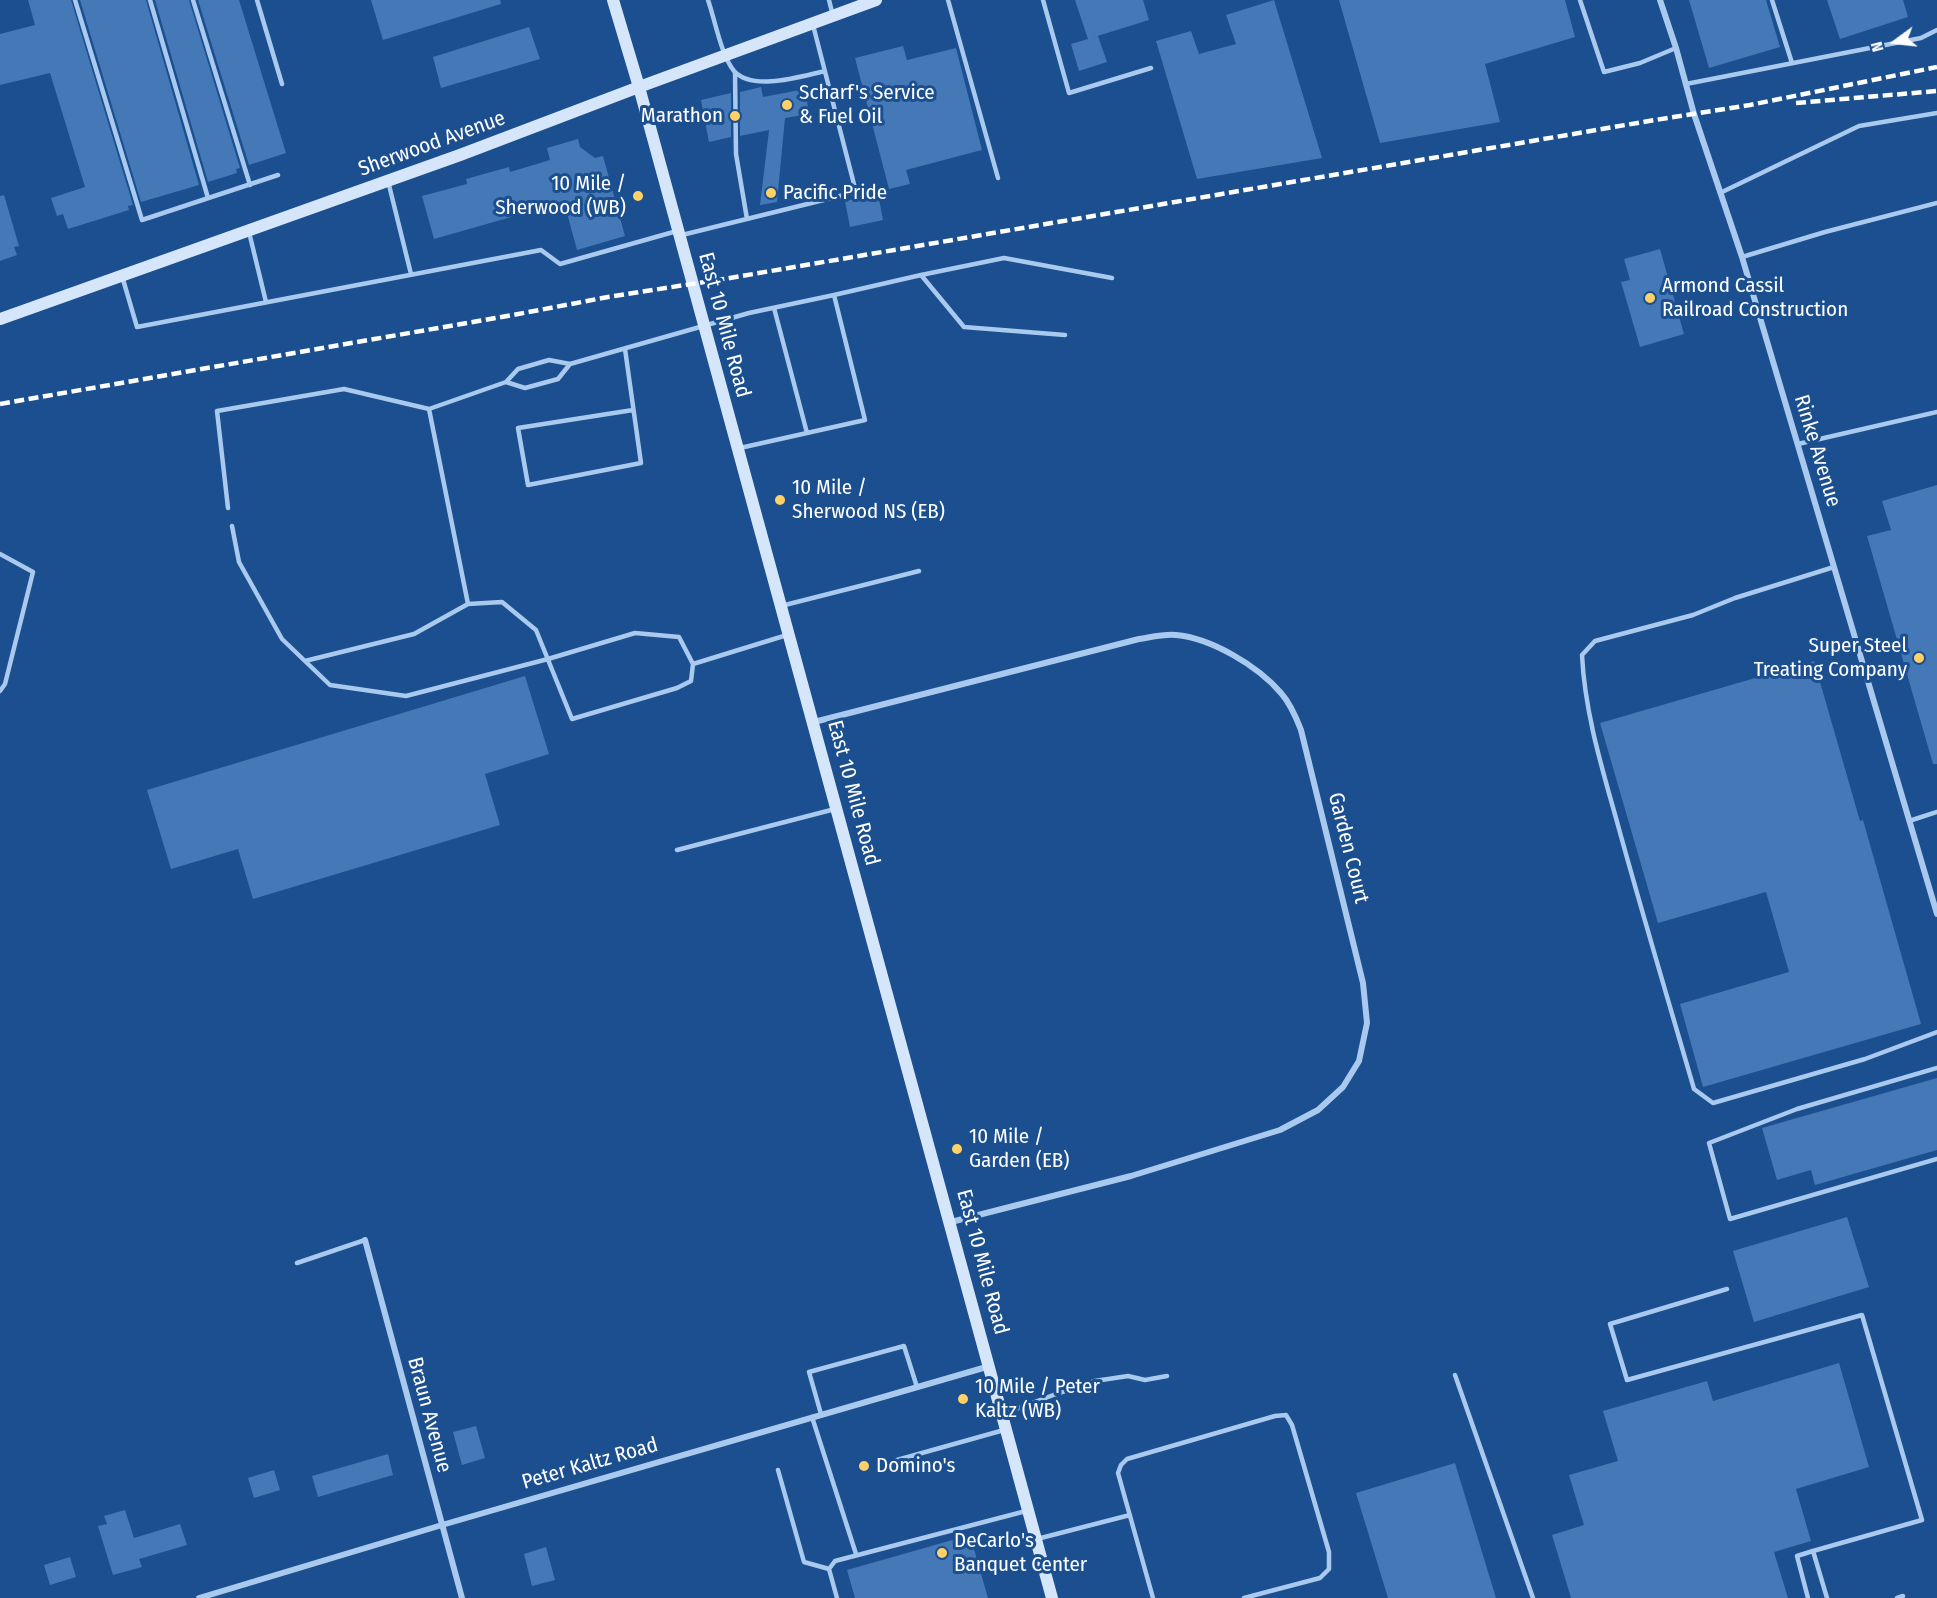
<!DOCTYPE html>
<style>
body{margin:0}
#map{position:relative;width:1937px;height:1598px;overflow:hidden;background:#1b4f8f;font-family:"Fira Sans Condensed",sans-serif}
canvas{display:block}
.north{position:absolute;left:1865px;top:12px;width:60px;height:60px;-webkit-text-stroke:4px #1b4f8f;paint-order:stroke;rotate:255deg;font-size:16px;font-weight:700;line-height:24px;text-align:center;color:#fff}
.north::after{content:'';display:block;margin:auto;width:21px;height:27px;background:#fff;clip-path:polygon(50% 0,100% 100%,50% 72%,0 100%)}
</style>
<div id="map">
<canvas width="1937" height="1598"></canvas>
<div class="north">N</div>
</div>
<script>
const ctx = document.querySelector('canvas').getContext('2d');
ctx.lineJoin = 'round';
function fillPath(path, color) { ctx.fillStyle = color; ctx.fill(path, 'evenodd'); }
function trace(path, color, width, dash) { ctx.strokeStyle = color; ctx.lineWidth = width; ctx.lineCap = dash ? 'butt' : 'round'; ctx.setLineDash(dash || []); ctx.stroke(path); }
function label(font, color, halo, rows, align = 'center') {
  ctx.font = font + ' "Fira Sans Condensed",sans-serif'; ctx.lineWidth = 6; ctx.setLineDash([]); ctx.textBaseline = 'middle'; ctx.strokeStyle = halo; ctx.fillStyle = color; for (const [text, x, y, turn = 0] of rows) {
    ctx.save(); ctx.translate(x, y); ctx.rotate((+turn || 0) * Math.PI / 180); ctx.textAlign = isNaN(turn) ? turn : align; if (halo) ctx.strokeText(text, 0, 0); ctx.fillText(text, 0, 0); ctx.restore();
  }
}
const building = new Path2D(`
 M 28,0 L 71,0 L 133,205 L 128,206 L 129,210 L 68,229 L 63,214 L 57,216 L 51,198 L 85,187 L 50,73 L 0,85 L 0,34 L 35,25 Z
 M 80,0 L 146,0 L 199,185 L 141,202 Z
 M 155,0 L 189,0 L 240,168 L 236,169 L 237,173 L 208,182 Z
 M 198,0 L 239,0 L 286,153 L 249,165 Z
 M 371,0 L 500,0 L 501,4 L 383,40 Z
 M 1075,0 L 1143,0 L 1149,20 L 1091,38 L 1098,36 L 1107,62 L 1079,71 L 1071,44 L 1088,39 Z
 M 1274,0 L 1322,158 L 1197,179 L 1156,41 L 1191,31 L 1199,54 L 1236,44 L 1226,15 Z
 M 1339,0 L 1565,0 L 1575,37 L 1485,64 L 1500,122 L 1380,143 Z
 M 1689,0 L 1766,0 L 1780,47 L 1709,68 Z
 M 1827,0 L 1903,0 L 1908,17 L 1840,39 Z
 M 529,27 L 540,59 L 441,88 L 433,57 Z
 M 903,46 L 907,60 L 956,48 L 982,150 L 906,170 L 910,184 L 889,189 L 855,58 Z
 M 761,87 L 763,97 L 805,89 L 809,114 L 785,118 L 777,202 L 760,205 L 769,130 L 740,136 L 740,92 Z
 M 731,93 L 731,137 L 709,142 L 701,100 Z
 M 578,139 L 580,147 L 595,158 L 603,156 L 625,236 L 577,250 L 564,202 L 434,239 L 422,196 L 467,184 L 466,179 L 509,167 L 510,172 L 550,160 L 547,148 Z
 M 878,194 L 883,220 L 850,227 L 845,201 Z
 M 4,195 L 19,246 L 14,247 L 17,255 L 0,261 L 0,196 Z
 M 1660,249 L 1684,334 L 1640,347 L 1621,282 L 1630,280 L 1624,259 Z
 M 1937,485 L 1937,764 L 1933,764 L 1867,536 L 1891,530 L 1882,501 Z
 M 1814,661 L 1860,821 L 1863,820 L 1921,1024 L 1703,1087 L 1680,1004 L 1789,972 L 1766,892 L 1658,923 L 1600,723 Z
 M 525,676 L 549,754 L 485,774 L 500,825 L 253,899 L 238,849 L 171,869 L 147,790 Z
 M 1937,1078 L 1937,1150 L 1815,1185 L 1811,1170 L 1777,1180 L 1762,1128 Z
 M 1847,1217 L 1869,1287 L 1754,1322 L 1733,1251 Z
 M 1839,1363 L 1869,1467 L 1796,1489 L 1811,1541 L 1774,1552 L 1788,1598 L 1571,1598 L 1552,1535 L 1584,1525 L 1569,1475 L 1618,1461 L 1603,1411 L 1707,1381 L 1713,1401 Z
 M 476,1426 L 485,1458 L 462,1465 L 453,1432 Z
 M 388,1454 L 393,1475 L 318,1497 L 312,1476 Z
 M 1455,1463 L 1496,1598 L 1388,1598 L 1356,1493 Z
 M 274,1470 L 280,1490 L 254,1498 L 248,1478 Z
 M 125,1510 L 134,1538 L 180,1524 L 187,1545 L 139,1559 L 142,1567 L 113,1575 L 98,1526 L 107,1524 L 104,1516 Z
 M 970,1535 L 988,1598 L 855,1598 L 847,1570 Z
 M 546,1547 L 555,1580 L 532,1586 L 524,1554 Z
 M 70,1557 L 76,1577 L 50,1585 L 44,1565 Z`);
const lane = new Path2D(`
 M 75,0 L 142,220 L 278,175
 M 150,0 L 208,198
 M 193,0 L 250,185
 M 257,0 L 282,84
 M 708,0 C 715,20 721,55 734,71 C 753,92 802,76 825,71
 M 829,0 L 833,16
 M 948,0 L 998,178
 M 1043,0 L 1069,93 L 1151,68
 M 1580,0 L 1604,72 L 1640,63 L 1676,48
 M 1772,0 L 1792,63
 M 735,72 L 736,154 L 747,219
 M 1686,84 L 1921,38 L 1937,30
 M 388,181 L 411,274
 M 1720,193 L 1859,126 L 1937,113
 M 249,232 L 266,302
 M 682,235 L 856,192 L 813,25
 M 1742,257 L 1825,232 L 1937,203
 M 921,275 L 1004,258 L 1112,278
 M 122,276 L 137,327 L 541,250 L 560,264 L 677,231
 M 834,295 L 921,275 L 964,327 L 1065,335
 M 774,308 L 807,433
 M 625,349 L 641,463 L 528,485 L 518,428 L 633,410
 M 506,382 L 525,388 L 558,379 L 570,364
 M 1798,444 L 1937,412
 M 740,448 L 865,420 L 834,295 L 749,313 L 570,364 L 549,360 L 518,369 L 506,382 L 429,409 L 468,604 L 502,602 L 536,630 L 572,719 L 677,688 L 691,681 L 693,664 L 787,635
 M 228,508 L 217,411 L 344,389 L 429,409
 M 232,526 L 239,562 L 282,639 L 330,685 L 406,696 L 548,659 L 635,633 L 679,637 L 693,664
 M 0,554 L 33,572 L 5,684 L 0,691
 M 1834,567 L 1735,598 L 1693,615 L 1595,641 L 1582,655 C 1585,715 1603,771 1619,829 C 1643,916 1669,1003 1694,1089 L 1713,1103 L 1865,1059 L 1937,1032
 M 781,606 L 919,571
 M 305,661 L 414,634 L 468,604
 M 1909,821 L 1937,812
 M 677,850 L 835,809
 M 1937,1068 L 1797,1109 L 1709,1143 L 1730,1219 L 1937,1159
 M 297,1263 L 365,1240
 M 1727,1289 L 1610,1324 L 1627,1380 L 1862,1315 L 1922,1520 L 1813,1551 L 1827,1598
 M 1455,1375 L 1533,1598
 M 821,1414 L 809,1372 L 904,1346 L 917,1387
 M 1003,1414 L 1056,1394 L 1095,1381 L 1128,1376 L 1145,1380 L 1167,1376
 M 812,1417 L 856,1554
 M 897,1460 L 1004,1430
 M 778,1470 L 804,1562 L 829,1569
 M 1037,1539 L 1130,1515
 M 837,1598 L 829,1569 L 835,1561 L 1026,1511
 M 1153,1598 L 1118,1473 L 1121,1465 L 1127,1459 L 1275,1416 L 1286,1415 L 1292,1425 L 1329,1552 L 1329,1569 L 1320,1578 L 1244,1598
 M 1808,1598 L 1797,1556 L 1813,1551
 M 1897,1598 L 1903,1596`);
const street = new Path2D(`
 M 1660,0 L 1676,48 L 1694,114 L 1742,257 L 1937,914
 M 814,722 L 1139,639 C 1152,637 1163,634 1176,635 C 1211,638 1258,666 1281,693 C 1290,703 1296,717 1301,730 L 1363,983 L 1367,1023 L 1359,1061 L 1343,1087 L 1318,1110 L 1280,1130 L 1131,1176 L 951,1222
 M 365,1240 L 462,1598
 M 199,1598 L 442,1525 L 990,1366`);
const secondary = new Path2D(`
 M 613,0 L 639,87 L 1052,1598
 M 0,319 L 460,155 L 639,87 L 876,0`);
const rail = new Path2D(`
 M 1796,103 L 1937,91
 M 0,404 L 513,315 L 608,297 L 730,278 L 1649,121 L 1750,105 L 1937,67`);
const markers = [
 [787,105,6,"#ffd166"],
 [735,116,6,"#ffd166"],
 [771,193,6,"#ffd166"],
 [638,196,6,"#ffd166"],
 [1650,298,6,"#ffd166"],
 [780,500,6,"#ffd166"],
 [1919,658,6,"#ffd166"],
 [957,1149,6,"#ffd166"],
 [963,1399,6,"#ffd166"],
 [864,1466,6,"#ffd166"],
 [942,1553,6,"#ffd166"]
];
const poiNames = [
 ["Scharf's Service",799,93],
 ["& Fuel Oil",799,117],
 ["Marathon",723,116,"right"],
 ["10 Mile /",626,184,"right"],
 ["Sherwood (WB)",626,208,"right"],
 ["Pacific Pride",783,193],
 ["Armond Cassil",1662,286],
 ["Railroad Construction",1662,310],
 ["10 Mile /",792,488],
 ["Sherwood NS (EB)",792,512],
 ["Super Steel",1907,646,"right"],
 ["Treating Company",1907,670,"right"],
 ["10 Mile /",969,1137],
 ["Garden (EB)",969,1161],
 ["10 Mile / Peter",975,1387],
 ["Kaltz (WB)",975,1411],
 ["Domino's",876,1466],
 ["DeCarlo's",954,1541],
 ["Banquet Center",954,1565]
];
const streetNames = [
 ["Sherwood Avenue",432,144,-20],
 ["East 10 Mile Road",724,325,75],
 ["Rinke Avenue",1817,451,73],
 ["East 10 Mile Road",853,793,75],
 ["Garden Court",1348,848,76],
 ["East 10 Mile Road",982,1262,75],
 ["Braun Avenue",429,1415,75],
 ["Peter Kaltz Road",590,1464,-16]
];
fillPath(building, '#4478b7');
trace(lane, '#a9c9ee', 4.5);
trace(street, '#a9c9ee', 6);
trace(secondary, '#d6e6fa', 12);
trace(rail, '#fff', 4.5, [10, 4.5]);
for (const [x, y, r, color] of markers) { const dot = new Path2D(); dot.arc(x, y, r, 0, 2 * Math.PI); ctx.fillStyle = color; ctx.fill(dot); trace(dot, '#1b4f8f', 2); }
label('21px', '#fff', '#1b4f8f', poiNames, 'left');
label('21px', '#fff', '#1b4f8f', streetNames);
</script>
